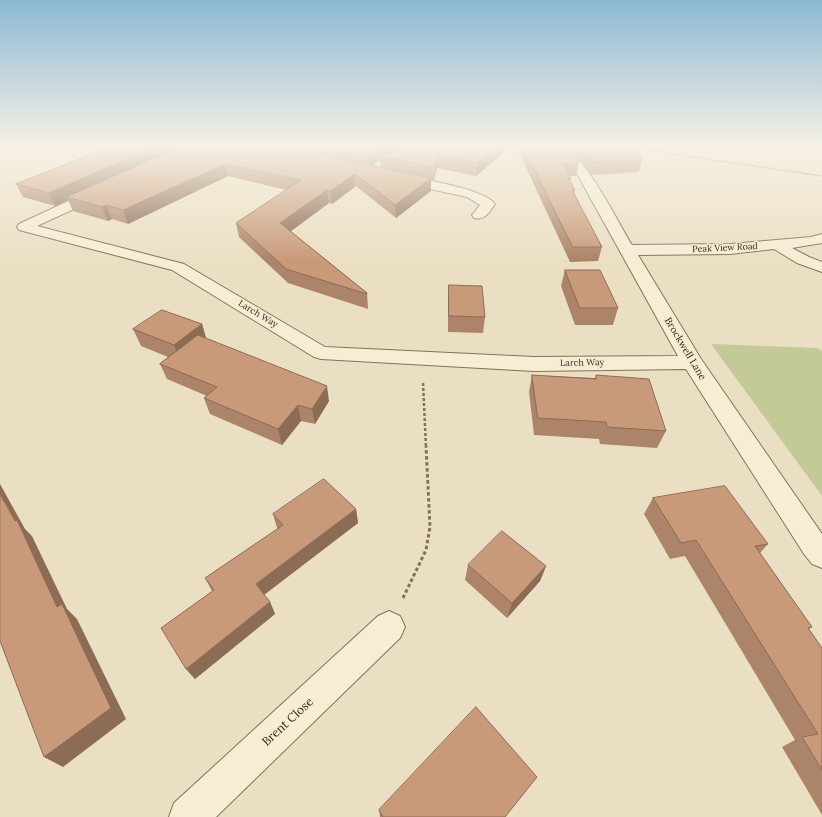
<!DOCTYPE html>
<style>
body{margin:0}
canvas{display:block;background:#ebdfc3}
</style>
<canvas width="822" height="817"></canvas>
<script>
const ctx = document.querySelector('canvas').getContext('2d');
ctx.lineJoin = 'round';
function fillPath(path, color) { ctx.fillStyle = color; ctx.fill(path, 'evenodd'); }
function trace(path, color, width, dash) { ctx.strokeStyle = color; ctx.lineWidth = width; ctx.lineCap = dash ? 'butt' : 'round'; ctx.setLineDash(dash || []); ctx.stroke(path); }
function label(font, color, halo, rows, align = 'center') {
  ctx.font = font + ' Lora,serif'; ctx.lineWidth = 3; ctx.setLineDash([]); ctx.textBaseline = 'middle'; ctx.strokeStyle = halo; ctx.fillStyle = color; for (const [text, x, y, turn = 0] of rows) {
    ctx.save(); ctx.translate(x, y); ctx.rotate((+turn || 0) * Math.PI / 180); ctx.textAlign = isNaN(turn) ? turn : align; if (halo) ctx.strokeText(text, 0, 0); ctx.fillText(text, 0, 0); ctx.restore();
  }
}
const green = new Path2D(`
 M 674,146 L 727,146 L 735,154 Z
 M 711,344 L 817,348 L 822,351 L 822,496 Z`);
const pathFar2 = new Path2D(`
 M 631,148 L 822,176`);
const pathFar1 = new Path2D(`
 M 423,383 L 426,447`);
const path = new Path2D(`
 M 403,598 L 426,550 L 430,527 L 426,446`);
const minor = new Path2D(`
 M 545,146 C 549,146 556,145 560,147 C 587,156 617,221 632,245 L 730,244 L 811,237 L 822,234 L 822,243 L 792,248 L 809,257 L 822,262 L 822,272 L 797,263 L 774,249 L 730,254 L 638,255 L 701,359 L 822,534 L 822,568 L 812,564 L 804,554 L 686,369 L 534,371 L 321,359 L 314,357 L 172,270 L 19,230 L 17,227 L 19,224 L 92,190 L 102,190 L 104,193 L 102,196 L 37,226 L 184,264 L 325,347 L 534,357 L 678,356 L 576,172 L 559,155 Z
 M 402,175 C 423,180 483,188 495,204 C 489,212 485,221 474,218 L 472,215 L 480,205 L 467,197 L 398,182 L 396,179 L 398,176 Z
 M 389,611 L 400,616 L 405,627 L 400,638 L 216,817 L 169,817 L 174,803 L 378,616 Z`);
const wall = new Path2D(`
 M 113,146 L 403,146 L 392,153 L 417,146 L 511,146 L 476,176 L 437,168 L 434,181 L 431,180 L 431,191 L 396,218 L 356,186 L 332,204 L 329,203 L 291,231 L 367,293 L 368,308 L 368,309 L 288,283 L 239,237 L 236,223 L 286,190 L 228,176 L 128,224 L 112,219 L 108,221 L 73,211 L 68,200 L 55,206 L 23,197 L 16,184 ZM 380,160 L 380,167 L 372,165 Z
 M 516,146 L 631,146 L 642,160 L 639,172 L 592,175 L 571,152 L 564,148 L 579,163 L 576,176 L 570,176 L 571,178 L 570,182 L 575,190 L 574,195 L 602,247 L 598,261 L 570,262 Z
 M 565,270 L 618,308 L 613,325 L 575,325 L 561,286 Z
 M 449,285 L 485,317 L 483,333 L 448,332 L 448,301 Z
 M 202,324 L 206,339 L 329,401 L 315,424 L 301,421 L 282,445 L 210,414 L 204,398 L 207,396 L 167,379 L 160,364 L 168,357 L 141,346 L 133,329 Z
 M 532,375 L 595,378 L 596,375 L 666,431 L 657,448 L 600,444 L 599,439 L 534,435 L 529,392 Z
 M 653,498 L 768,544 L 760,553 L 812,627 L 809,629 L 822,648 L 822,815 L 782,747 L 795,740 L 685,556 L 670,559 L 644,514 Z
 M 356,509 L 358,523 L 264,595 L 270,602 L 275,614 L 195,679 L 186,669 L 212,591 L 205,578 L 278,529 L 277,528 L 273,514 Z
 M 468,565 L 546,566 L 540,581 L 507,618 L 465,580 Z
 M 379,810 L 505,817 L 380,817 Z`);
const shadedWall = new Path2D(`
 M 156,146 L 186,146 L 67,197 L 68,200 L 55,206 L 49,193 Z
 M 383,146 L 403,146 L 385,157 L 380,156 L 380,160 L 370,167 L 369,155 Z
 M 498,146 L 511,146 L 476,176 L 477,163 Z
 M 437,155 L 437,168 L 434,181 L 435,168 Z
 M 225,164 L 228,176 L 128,224 L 123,210 Z
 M 355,174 L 356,186 L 332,204 L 330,191 Z
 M 431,178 L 431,191 L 396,218 L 395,205 Z
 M 327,190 L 329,203 L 283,237 L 280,223 Z
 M 106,205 L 112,219 L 108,221 L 102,207 Z
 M 202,324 L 207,341 L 180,362 L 174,345 Z
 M 327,386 L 329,401 L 315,424 L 312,409 Z
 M 298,405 L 301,421 L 282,445 L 278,429 Z
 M 0,484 L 25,529 L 32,536 L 67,609 L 77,619 L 126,719 L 63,767 L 44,757 L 57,607 L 15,521 L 0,494 Z
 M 356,509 L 358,523 L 261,597 L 256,584 Z
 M 546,566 L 540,581 L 507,618 L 512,603 Z
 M 270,602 L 275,614 L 195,679 L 186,669 Z`);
const building = new Path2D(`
 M 113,146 L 156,146 L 49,193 L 16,184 Z
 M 182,146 L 281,146 L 431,178 L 395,205 L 355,174 L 330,191 L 327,190 L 280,223 L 367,293 L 367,294 L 286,269 L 236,223 L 301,180 L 225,164 L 123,210 L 106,205 L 102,207 L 67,197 Z
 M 328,146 L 383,146 L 369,155 Z
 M 417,146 L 498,146 L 477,163 L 437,155 L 435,168 L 380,156 Z
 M 523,146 L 563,146 L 579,163 L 563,164 L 571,178 L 568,178 L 575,190 L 572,190 L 602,247 L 573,247 Z
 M 580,146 L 631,146 L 642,160 L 595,162 Z
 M 565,270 L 600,270 L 618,308 L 580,308 Z
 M 449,285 L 482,286 L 485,317 L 449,316 Z
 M 162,310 L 202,324 L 174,345 L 133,329 Z
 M 198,335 L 327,386 L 312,409 L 298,405 L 278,429 L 204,398 L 217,387 L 160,364 Z
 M 532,375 L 596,379 L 596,375 L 649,379 L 666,431 L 607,427 L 606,422 L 538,418 Z
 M 324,479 L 356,509 L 256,584 L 270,602 L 186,669 L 161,628 L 214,590 L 205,578 L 283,525 L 273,514 Z
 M 725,486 L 768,544 L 755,546 L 812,627 L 808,628 L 822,648 L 822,770 L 802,737 L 818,734 L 696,540 L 681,543 L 653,498 Z
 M 0,494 L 15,521 L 17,520 L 57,607 L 62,604 L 111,708 L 44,757 L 0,641 Z
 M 502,531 L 546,566 L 512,603 L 468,565 Z
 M 476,707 L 537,777 L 505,817 L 383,817 L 379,810 Z`);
const farStreetnames = [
 ["Peak View Road",725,248,-3],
 ["Larch Way",258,314,31],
 ["Larch Way",582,363,-1]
];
const streetNames = [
 ["Brockwell Lane",685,349,59]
];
const nearStreetnames = [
 ["Brent Close",288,722,-43]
];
fillPath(green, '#c3c997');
trace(minor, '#84715b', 2);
trace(pathFar2, '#84715b', 1.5, [1.5, 1]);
trace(pathFar1, '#84715b', 2.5, [3, 2]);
trace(path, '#84715b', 3, [3.5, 2.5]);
fillPath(minor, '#f7edd5');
fillPath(wall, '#ac8469');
fillPath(shadedWall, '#8c6c55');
fillPath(building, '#c89a7a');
trace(building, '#8c6c55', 1);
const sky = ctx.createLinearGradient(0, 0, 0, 261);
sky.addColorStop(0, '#8db8d4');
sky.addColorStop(0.56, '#f6f1e4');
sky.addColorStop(1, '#f6f1e400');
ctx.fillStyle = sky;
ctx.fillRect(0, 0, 822, 261);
label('9px', '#35291e', '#f3ead2', farStreetnames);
label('10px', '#35291e', '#f3ead2', streetNames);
label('12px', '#35291e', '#f3ead2', nearStreetnames);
</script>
